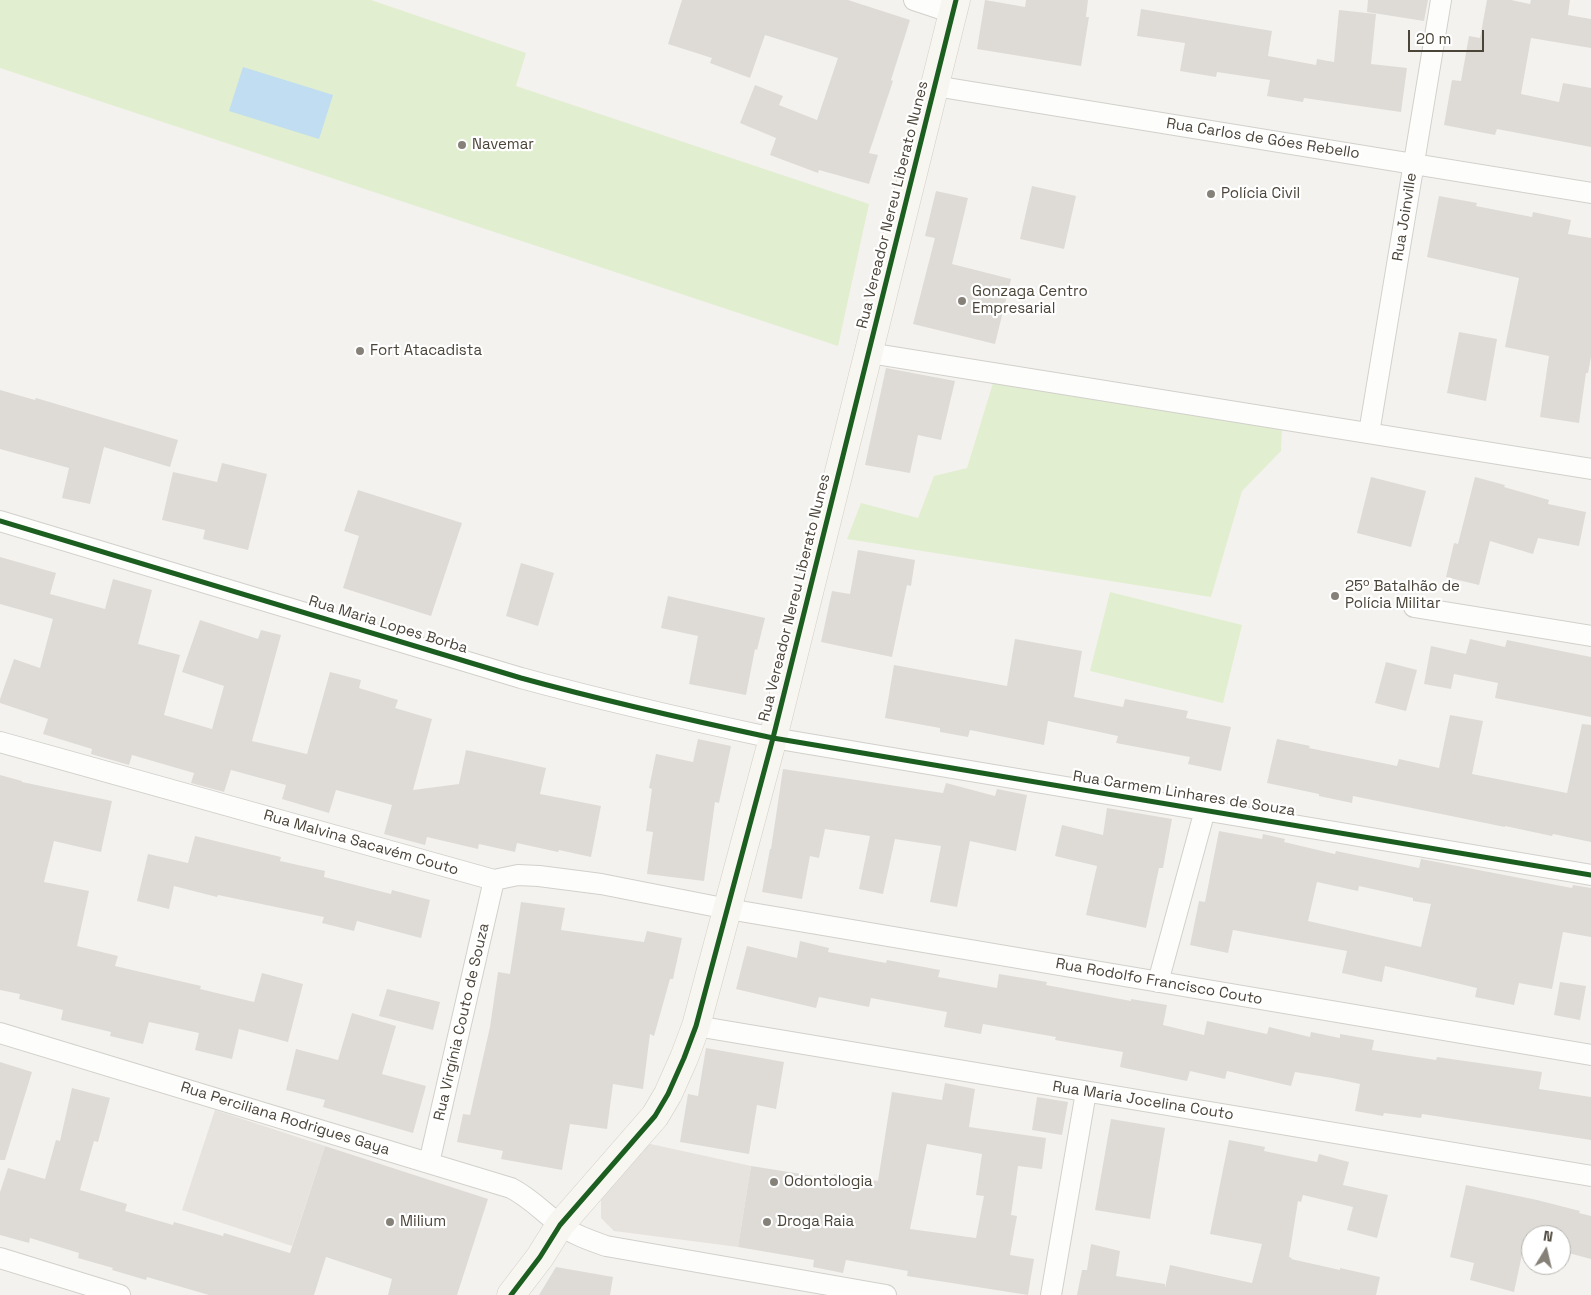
<!DOCTYPE html>
<meta charset="utf-8">
<style>
body{margin:0}
#map{position:relative;width:1591px;height:1295px;overflow:hidden;background:#f4f2ee;font-family:"Space Grotesk",sans-serif}
canvas{display:block}
.north{position:absolute;left:1521px;top:1225px;width:50px;height:50px;box-sizing:border-box;background:#fff;border:1px solid #b7b4b0;border-radius:50%;rotate:9deg;font-size:14px;font-weight:700;line-height:20px;text-align:center;color:#4b4439}
.north::after{content:'';display:block;margin:auto;width:18px;height:22px;background:#868178;clip-path:polygon(50% 0,100% 100%,50% 72%,0 100%)}
.scale{position:absolute;left:1408px;top:30px;width:76px;height:22px;box-sizing:border-box;border:2px solid #4b4439;border-top:0;padding-left:6px;font-size:15px;line-height:18px;white-space:nowrap;color:#4b4439;-webkit-text-stroke:4px #fff;paint-order:stroke}
</style>
<div id="map">
<canvas width="1591" height="1295"></canvas>
<div class="north">N</div>
<div class="scale">20 m</div>
</div>
<script>
const ctx = document.querySelector('canvas').getContext('2d');
ctx.lineJoin = 'round';
function fillPath(path, color) { ctx.fillStyle = color; ctx.fill(path, 'evenodd'); }
function trace(path, color, width, dash) { ctx.strokeStyle = color; ctx.lineWidth = width; ctx.lineCap = dash ? 'butt' : 'round'; ctx.setLineDash(dash || []); ctx.stroke(path); }
function label(font, color, halo, rows, align = 'center') {
  ctx.font = font + ' "Space Grotesk",sans-serif'; ctx.lineWidth = 4.5; ctx.setLineDash([]); ctx.textBaseline = 'middle'; ctx.strokeStyle = halo; ctx.fillStyle = color; for (const [text, x, y, turn = 0] of rows) {
    ctx.save(); ctx.translate(x, y); ctx.rotate((+turn || 0) * Math.PI / 180); ctx.textAlign = isNaN(turn) ? turn : align; if (halo) ctx.strokeText(text, 0, 0); ctx.fillText(text, 0, 0); ctx.restore();
  }
}
const green = new Path2D(`
 M 0,0 L 371,0 L 526,53 L 516,86 L 869,204 L 838,346 L 0,68 Z
 M 993,383 L 1282,426 L 1281,451 L 1242,491 L 1211,597 L 847,539 L 861,503 L 918,518 L 934,476 L 967,468 Z
 M 1110,592 L 1242,625 L 1223,703 L 1090,671 Z`);
const parking = new Path2D(`
 M 215,1110 L 325,1146 L 292,1246 L 182,1210 Z
 M 646,1143 L 751,1166 L 738,1247 L 614,1231 L 601,1218 L 601,1193 Z`);
const water = new Path2D(`
 M 243,67 L 333,95 L 319,139 L 229,111 Z`);
const building = new Path2D(`
 M 682,0 L 848,0 L 910,20 L 891,80 L 893,81 L 869,153 L 878,155 L 869,184 L 819,170 L 818,173 L 770,155 L 776,138 L 740,123 L 755,85 L 783,96 L 779,105 L 817,120 L 838,58 L 765,35 L 750,78 L 710,63 L 712,58 L 668,44 Z
 M 985,0 L 1025,7 L 1026,0 L 1088,0 L 1086,17 L 1089,17 L 1081,66 L 977,49 Z
 M 1368,0 L 1428,0 L 1424,21 L 1367,12 Z
 M 1487,0 L 1511,0 L 1530,4 L 1531,0 L 1570,0 L 1568,15 L 1591,19 L 1591,48 L 1531,38 L 1521,94 L 1559,102 L 1563,83 L 1591,88 L 1591,147 L 1497,129 L 1495,135 L 1444,125 L 1452,80 L 1461,81 L 1469,36 L 1480,38 Z
 M 1141,9 L 1272,31 L 1268,56 L 1316,65 L 1317,59 L 1334,62 L 1339,10 L 1376,14 L 1371,64 L 1407,68 L 1401,112 L 1304,98 L 1303,102 L 1267,96 L 1270,80 L 1217,72 L 1216,77 L 1180,71 L 1185,43 L 1137,36 Z
 M 1032,186 L 1076,196 L 1064,249 L 1020,239 Z
 M 936,191 L 968,198 L 952,264 L 1011,279 L 995,344 L 913,324 L 935,238 L 925,236 Z
 M 1439,196 L 1477,203 L 1476,206 L 1532,217 L 1533,212 L 1571,220 L 1568,234 L 1591,238 L 1591,357 L 1588,373 L 1586,373 L 1579,423 L 1540,417 L 1549,356 L 1505,347 L 1519,278 L 1427,257 Z
 M 1459,332 L 1497,339 L 1486,401 L 1447,393 Z
 M 886,368 L 955,381 L 941,440 L 918,435 L 910,473 L 865,465 Z
 M 0,390 L 35,400 L 36,398 L 178,440 L 170,467 L 104,447 L 90,504 L 62,498 L 69,468 L 0,449 Z
 M 222,463 L 267,474 L 248,550 L 203,539 L 205,530 L 162,520 L 173,472 L 217,482 Z
 M 1371,477 L 1426,491 L 1411,547 L 1357,533 Z
 M 1475,477 L 1505,485 L 1504,487 L 1549,500 L 1548,504 L 1586,512 L 1579,546 L 1538,538 L 1533,554 L 1490,541 L 1479,585 L 1446,577 L 1454,543 L 1458,544 Z
 M 358,490 L 462,523 L 431,616 L 343,588 L 359,536 L 344,531 Z
 M 858,550 L 915,560 L 911,586 L 907,585 L 892,657 L 821,642 L 832,591 L 850,594 Z
 M 0,557 L 56,573 L 50,594 L 105,609 L 113,579 L 152,590 L 138,644 L 180,655 L 164,715 L 212,729 L 224,686 L 182,672 L 200,620 L 258,639 L 261,630 L 281,635 L 252,741 L 307,754 L 330,672 L 361,680 L 359,688 L 398,700 L 395,708 L 432,719 L 413,790 L 459,784 L 466,750 L 546,768 L 540,794 L 601,806 L 591,857 L 559,850 L 558,852 L 517,843 L 515,852 L 479,844 L 478,849 L 427,837 L 425,845 L 384,834 L 392,805 L 336,790 L 329,813 L 282,799 L 286,785 L 231,770 L 224,792 L 191,783 L 194,773 L 132,755 L 129,765 L 91,754 L 92,749 L 43,734 L 48,719 L 0,703 L 0,699 L 14,659 L 40,668 L 53,619 L 0,604 Z
 M 521,563 L 554,573 L 538,626 L 506,616 Z
 M 668,596 L 765,618 L 757,650 L 755,649 L 746,695 L 689,684 L 698,636 L 661,628 Z
 M 1015,639 L 1082,651 L 1074,697 L 1123,707 L 1125,699 L 1188,711 L 1186,718 L 1231,727 L 1221,771 L 1188,764 L 1190,757 L 1116,743 L 1118,736 L 1048,721 L 1044,745 L 970,730 L 968,737 L 940,732 L 940,728 L 885,718 L 894,665 L 1007,686 Z
 M 1470,639 L 1505,647 L 1507,640 L 1591,657 L 1591,717 L 1495,698 L 1498,683 L 1454,674 L 1451,689 L 1424,684 L 1431,646 L 1466,654 Z
 M 1386,662 L 1417,670 L 1406,711 L 1375,703 Z
 M 1450,715 L 1483,721 L 1472,774 L 1567,793 L 1582,724 L 1591,725 L 1591,842 L 1553,834 L 1552,836 L 1505,826 L 1505,827 L 1353,796 L 1352,803 L 1319,796 L 1319,794 L 1267,783 L 1277,739 L 1310,746 L 1309,748 L 1397,766 L 1399,759 L 1439,768 Z
 M 698,739 L 731,746 L 719,803 L 715,802 L 704,881 L 647,874 L 653,832 L 646,831 L 652,789 L 649,788 L 656,754 L 693,762 Z
 M 783,769 L 943,793 L 946,783 L 995,796 L 997,789 L 1027,795 L 1016,851 L 970,841 L 957,907 L 930,902 L 941,846 L 895,839 L 883,894 L 859,889 L 870,836 L 825,829 L 819,858 L 810,856 L 802,899 L 762,892 L 770,849 L 771,849 Z
 M 0,775 L 22,781 L 22,782 L 112,801 L 101,852 L 54,841 L 44,882 L 89,891 L 77,946 L 118,956 L 115,966 L 201,986 L 200,989 L 254,1002 L 262,973 L 303,984 L 288,1042 L 239,1029 L 232,1059 L 195,1050 L 199,1033 L 149,1022 L 143,1044 L 110,1036 L 111,1032 L 61,1020 L 63,1010 L 19,999 L 20,994 L 0,990 Z
 M 1107,808 L 1172,819 L 1163,868 L 1159,868 L 1146,928 L 1086,915 L 1097,866 L 1055,856 L 1062,825 L 1103,835 Z
 M 1219,831 L 1262,839 L 1263,834 L 1285,839 L 1284,842 L 1335,854 L 1336,851 L 1419,868 L 1421,859 L 1572,888 L 1573,885 L 1591,888 L 1591,937 L 1563,932 L 1552,989 L 1519,983 L 1514,1005 L 1475,997 L 1477,988 L 1385,966 L 1382,982 L 1342,973 L 1347,951 L 1233,930 L 1228,953 L 1190,945 L 1199,901 L 1205,902 ZM 1317,882 L 1358,891 L 1359,886 L 1413,898 L 1413,901 L 1431,904 L 1421,947 L 1308,921 Z
 M 195,836 L 281,857 L 280,861 L 325,871 L 324,877 L 391,894 L 392,890 L 430,900 L 421,938 L 357,921 L 354,931 L 322,923 L 324,917 L 218,895 L 217,897 L 174,886 L 169,909 L 137,901 L 148,854 L 188,863 Z
 M 521,902 L 565,908 L 561,930 L 644,942 L 647,931 L 682,938 L 673,979 L 670,979 L 654,1036 L 650,1034 L 643,1089 L 613,1084 L 607,1129 L 570,1124 L 562,1170 L 501,1159 L 503,1151 L 457,1142 L 463,1114 L 470,1115 L 490,1027 L 498,972 L 510,974 Z
 M 800,941 L 829,948 L 828,952 L 886,963 L 887,960 L 940,970 L 938,977 L 997,988 L 999,974 L 1047,982 L 1046,985 L 1131,1001 L 1131,999 L 1167,1005 L 1163,1025 L 1204,1035 L 1207,1021 L 1267,1034 L 1269,1027 L 1310,1037 L 1311,1032 L 1340,1038 L 1340,1034 L 1374,1040 L 1372,1050 L 1436,1060 L 1437,1057 L 1542,1072 L 1539,1089 L 1591,1097 L 1591,1140 L 1422,1114 L 1421,1118 L 1384,1113 L 1383,1116 L 1355,1111 L 1360,1084 L 1332,1078 L 1295,1072 L 1291,1086 L 1227,1071 L 1225,1079 L 1190,1071 L 1187,1081 L 1120,1067 L 1123,1052 L 1055,1040 L 1056,1037 L 983,1024 L 981,1034 L 944,1027 L 947,1012 L 871,998 L 869,1007 L 819,997 L 816,1008 L 736,989 L 747,946 L 797,958 Z
 M 1560,982 L 1586,986 L 1580,1020 L 1554,1015 Z
 M 387,989 L 440,1002 L 433,1030 L 379,1016 Z
 M 352,1013 L 396,1026 L 382,1074 L 426,1086 L 413,1133 L 323,1107 L 325,1100 L 286,1090 L 296,1049 L 338,1060 Z
 M 706,1048 L 784,1062 L 776,1109 L 757,1105 L 749,1154 L 680,1142 L 688,1094 L 698,1096 Z
 M 0,1062 L 32,1072 L 5,1160 L 0,1160 Z
 M 945,1083 L 975,1089 L 969,1127 L 1046,1138 L 1042,1169 L 1018,1166 L 1011,1215 L 1017,1216 L 1010,1255 L 1034,1259 L 1028,1295 L 907,1276 L 908,1271 L 846,1260 L 843,1273 L 813,1267 L 814,1260 L 738,1247 L 751,1166 L 833,1179 L 834,1174 L 878,1181 L 892,1092 L 942,1100 ZM 927,1144 L 982,1154 L 976,1195 L 984,1196 L 976,1238 L 910,1229 Z
 M 72,1088 L 110,1098 L 98,1142 L 94,1141 L 80,1190 L 127,1204 L 125,1211 L 173,1225 L 174,1222 L 223,1236 L 224,1233 L 290,1253 L 325,1146 L 488,1199 L 457,1295 L 388,1295 L 392,1279 L 326,1257 L 314,1295 L 209,1295 L 147,1277 L 146,1280 L 112,1270 L 113,1268 L 78,1258 L 79,1253 L 30,1238 L 29,1243 L 0,1235 L 0,1192 L 8,1168 L 45,1179 L 56,1140 L 60,1141 Z
 M 1037,1097 L 1068,1102 L 1062,1135 L 1032,1130 Z
 M 1111,1119 L 1165,1128 L 1150,1219 L 1095,1210 Z
 M 1229,1140 L 1265,1147 L 1264,1151 L 1317,1162 L 1319,1154 L 1349,1162 L 1343,1185 L 1388,1195 L 1377,1238 L 1347,1230 L 1353,1207 L 1303,1195 L 1301,1202 L 1298,1201 L 1289,1257 L 1292,1258 L 1291,1259 L 1340,1270 L 1340,1268 L 1380,1277 L 1376,1295 L 1077,1295 L 1082,1270 L 1087,1270 L 1091,1244 L 1120,1251 L 1116,1276 L 1165,1284 L 1165,1288 L 1170,1265 L 1252,1283 L 1262,1244 L 1210,1234 Z
 M 1466,1185 L 1537,1200 L 1580,1211 L 1579,1213 L 1591,1216 L 1591,1259 L 1561,1251 L 1561,1235 L 1531,1235 L 1531,1243 L 1528,1243 L 1526,1251 L 1523,1250 L 1514,1292 L 1470,1280 L 1474,1263 L 1450,1257 Z
 M 556,1267 L 613,1277 L 610,1295 L 539,1295 Z`);
const minor = new Path2D(`
 M 914,0 L 953,13
 M 935,86 L 1591,193
 M 869,353 L 1591,469
 M 1369,433 L 1441,0
 M 0,521 L 521,678 C 605,701 689,720 773,738 L 1591,875
 M 1414,607 L 1591,636
 M 0,742 L 494,880 L 518,875 L 539,876 L 601,884 L 728,909 L 1591,1055
 M 1158,982 L 1205,810
 M 696,1026 L 1591,1176
 M 0,1033 L 511,1188 C 529,1197 542,1211 559,1224 C 572,1234 589,1240 606,1246 L 886,1295
 M 429,1163 L 494,880
 M 0,1258 L 120,1295
 M 1051,1295 L 1086,1092`);
const secondary = new Path2D(`
 M 511,1295 L 540,1257 L 560,1225 L 655,1116 L 668,1094 L 684,1058 L 696,1026 L 773,738 L 956,0`);
const cycleway = new Path2D(`
 M 0,521 L 521,678 C 605,701 689,720 773,738 L 1591,875
 M 511,1295 L 540,1257 L 560,1225 L 655,1116 L 668,1094 L 684,1058 L 696,1026 L 773,738 L 956,0`);
const markers = [
 [462,145,5,"#868178"],
 [1211,194,5,"#868178"],
 [962,301,5,"#868178"],
 [360,351,5,"#868178"],
 [1335,596,5,"#868178"],
 [774,1182,5,"#868178"],
 [390,1222,5,"#868178"],
 [767,1222,5,"#868178"]
];
const streetNames = [
 ["Rua Carlos de Góes Rebello",1263,139,9],
 ["Rua Vereador Nereu Liberato Nunes",893,205,-76],
 ["Rua Joinville",1405,217,-81],
 ["Rua Vereador Nereu Liberato Nunes",795,598,-76],
 ["Rua Maria Lopes Borba",388,625,17],
 ["Rua Carmem Linhares de Souza",1184,794,9],
 ["Rua Malvina Sacavém Couto",361,843,16],
 ["Rua Rodolfo Francisco Couto",1159,982,10],
 ["Rua Virgínia Couto de Souza",462,1022,-77],
 ["Rua Maria Jocelina Couto",1143,1101,9],
 ["Rua Perciliana Rodrigues Gaya",285,1119,17]
];
const poiNames = [
 ["Navemar",472,145],
 ["Polícia Civil",1221,194],
 ["Gonzaga Centro",972,292],
 ["Empresarial",972,309],
 ["Fort Atacadista",370,351],
 ["25º Batalhão de",1345,587],
 ["Polícia Militar",1345,604],
 ["Odontologia",784,1182],
 ["Milium",400,1222],
 ["Droga Raia",777,1222]
];
fillPath(green, '#e1eecf');
fillPath(parking, '#e6e3df');
fillPath(water, '#c0ddf1');
fillPath(building, '#dedbd6');
trace(minor, '#d2d0cb', 22);
trace(secondary, '#d3cfc5', 29);
trace(minor, '#fdfdfc', 20);
trace(secondary, '#f7f6f1', 28);
trace(cycleway, '#1b5e20', 5);
for (const [x, y, r, color] of markers) { const dot = new Path2D(); dot.arc(x, y, r, 0, 2 * Math.PI); ctx.fillStyle = color; ctx.fill(dot); trace(dot, '#fff', 2); }
label('15px', '#4b4439', '#fff', streetNames);
label('15px', '#4b4439', '#fff', poiNames, 'left');
</script>
